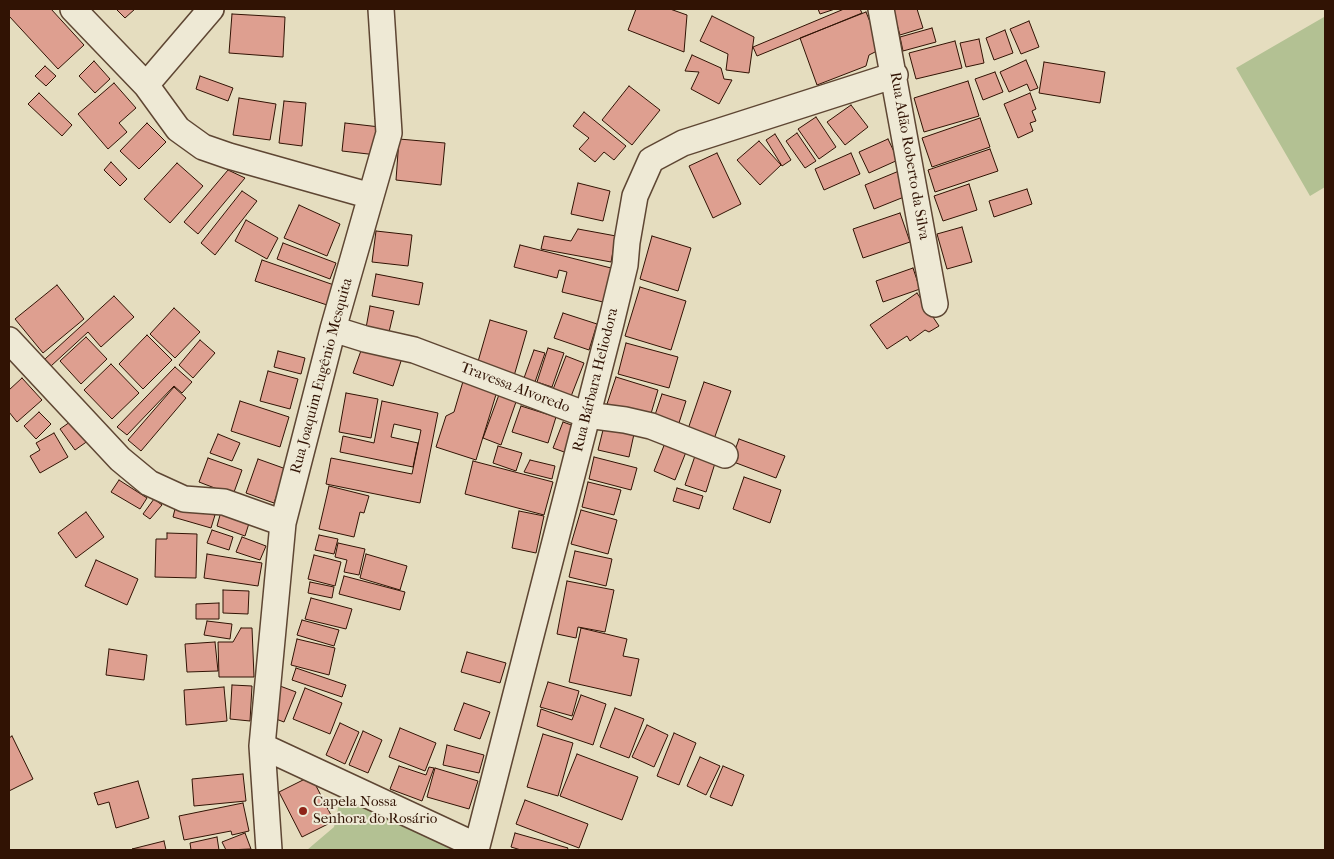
<!DOCTYPE html>
<meta charset="utf-8">
<style>
body{margin:0}
#map{position:relative;width:1334px;height:859px;overflow:hidden;background:#e5ddbf;font-family:"IM FELL French Canon",serif}
canvas{display:block}
.frame{position:absolute;inset:0;border:10px solid #311304;pointer-events:none}
</style>
<div id="map">
<canvas width="1334" height="859"></canvas>
<div class="frame"></div>
</div>
<script>
const c = document.querySelector('canvas').getContext('2d');
c.lineJoin = 'round';
function fillPath(path, color) { c.fillStyle = color; c.fill(path, 'evenodd'); }
const toPath = rows => new Path2D(rows.map(r => 'M' + r).join(''));
function stroke(path, color, width, dash) { c.strokeStyle = color; c.lineWidth = width; c.lineCap = dash ? 'butt' : 'round'; c.setLineDash(dash || []); c.stroke(path); }
function drawText(font, color, halo, rows, align = 'center') {
  c.font = font + ' "IM FELL French Canon",serif'; c.lineWidth = 4; c.setLineDash([]); c.textBaseline = 'middle'; c.strokeStyle = halo; c.fillStyle = color; for (const [text, x, y, turn = 0] of rows) {
    c.save(); c.translate(x, y); c.rotate((+turn || 0) * Math.PI / 180); c.textAlign = isNaN(turn) ? turn : align; if (halo) c.strokeText(text, 0, 0); c.fillText(text, 0, 0); c.restore();
  }
}
const green = toPath([
 [1324,17,1325,20,1325,187,1310,196,1236,68],
 [339,804,358,805,454,844,453,850,307,850,334,827]
]);
const building = toPath([
 [9,9,51,9,84,45,58,69,9,16,9,9],
 [116,9,135,9,125,18,116,9],
 [636,9,670,9,687,15,684,52,628,30,636,9],
 [818,9,835,9,820,14,818,9],
 [844,9,860,9,862,13,757,56,753,47,844,9],
 [892,9,917,9,923,28,900,35,892,9],
 [866,12,881,49,869,55,866,66,817,85,800,38,866,12],
 [232,14,285,17,283,57,229,53,232,14],
 [712,16,754,37,749,73,726,70,728,54,700,41,712,16],
 [1029,21,1039,47,1021,54,1010,29,1029,21],
 [932,28,936,42,903,51,900,37,932,28],
 [1005,30,1013,53,994,60,986,38,1005,30],
 [979,39,984,63,966,67,960,43,979,39],
 [955,41,962,68,916,79,909,53,955,41],
 [692,55,721,68,724,79,732,80,719,104,691,89,699,72,685,71,692,55],
 [1026,60,1038,88,1030,91,1027,84,1009,92,1000,72,1026,60],
 [94,61,110,79,95,93,79,76,94,61],
 [1044,62,1105,72,1100,103,1039,93,1044,62],
 [45,66,56,76,46,86,35,76,45,66],
 [995,72,1003,92,983,100,975,79,995,72],
 [200,76,233,88,228,101,196,89,200,76],
 [968,81,979,116,924,132,914,98,968,81],
 [114,83,136,108,119,123,127,132,108,149,78,114,114,83],
 [629,86,660,110,632,145,602,120,629,86],
 [39,93,72,125,62,136,28,104,39,93],
 [1030,93,1036,109,1032,111,1036,121,1030,123,1033,131,1018,138,1004,104,1030,93],
 [239,98,276,104,270,140,233,135,239,98],
 [284,101,306,103,302,146,279,143,284,101],
 [851,105,868,127,845,145,827,122,851,105],
 [584,112,626,146,614,160,604,152,595,162,579,149,589,138,573,126,584,112],
 [816,117,836,147,819,159,798,129,816,117],
 [980,118,990,147,932,167,922,138,980,118],
 [147,123,166,142,139,169,120,151,147,123],
 [345,123,380,127,377,155,342,151,345,123],
 [797,133,816,161,805,168,786,141,797,133],
 [775,134,791,160,782,166,766,140,775,134],
 [399,139,445,143,441,185,396,180,399,139],
 [888,139,898,160,869,173,859,152,888,139],
 [759,141,781,165,760,185,737,160,759,141],
 [990,149,998,171,935,192,928,170,990,149],
 [717,153,741,204,713,218,689,166,717,153],
 [851,153,860,174,824,190,815,169,851,153],
 [111,162,127,179,120,186,104,170,111,162],
 [177,163,203,186,170,223,144,199,177,163],
 [228,170,245,178,198,234,184,222,228,170],
 [899,171,909,195,874,209,865,185,899,171],
 [578,183,610,191,603,221,571,214,578,183],
 [969,184,977,210,943,221,934,196,969,184],
 [1027,189,1032,204,994,217,989,201,1027,189],
 [242,191,257,201,215,255,201,243,242,191],
 [299,205,340,224,327,256,284,238,299,205],
 [900,213,910,242,863,258,853,229,900,213],
 [246,220,278,238,267,259,235,241,246,220],
 [962,227,972,262,947,269,937,234,962,227],
 [578,229,616,236,611,262,541,249,544,236,571,241,578,229],
 [376,231,412,235,408,266,372,262,376,231],
 [652,236,691,248,678,291,640,279,652,236],
 [283,243,336,263,330,279,277,259,283,243],
 [520,245,615,269,607,303,562,292,567,272,559,270,557,278,514,267,520,245],
 [262,260,334,285,327,305,255,281,262,260],
 [913,268,920,289,883,302,876,281,913,268],
 [376,274,423,283,419,305,372,296,376,274],
 [57,285,84,319,43,353,15,319,57,285],
 [640,287,686,301,671,350,625,336,640,287],
 [917,293,939,326,929,332,925,330,910,341,907,336,887,349,870,325,917,293],
 [114,296,134,317,101,347,88,332,51,366,45,359,114,296],
 [370,306,394,311,389,332,366,328,370,306],
 [174,308,200,332,175,358,150,334,174,308],
 [563,313,597,324,589,350,554,338,563,313],
 [490,320,527,331,514,376,477,365,490,320],
 [147,335,172,360,143,389,119,364,147,335],
 [86,337,107,359,81,384,60,361,86,337],
 [200,340,215,353,193,378,179,365,200,340],
 [626,343,678,357,669,388,618,374,626,343],
 [363,345,402,358,393,386,353,373,363,345],
 [548,348,564,353,552,387,537,382,548,348],
 [534,350,545,353,535,382,524,378,534,350],
 [278,351,305,358,301,374,274,367,278,351],
 [566,356,584,363,570,399,552,392,566,356],
 [111,364,139,393,112,419,84,390,111,364],
 [175,367,192,382,182,393,174,386,127,435,117,427,175,367],
 [268,371,298,379,290,409,260,401,268,371],
 [616,377,658,390,650,417,607,404,616,377],
 [22,378,42,400,17,422,9,412,9,390,22,378],
 [464,378,498,388,476,460,436,447,446,416,454,412,464,378],
 [704,382,731,391,713,442,687,432,704,382],
 [174,387,186,398,141,451,128,440,174,387],
 [500,392,517,399,501,445,483,438,500,392],
 [346,393,378,399,371,438,339,432,346,393],
 [662,394,686,401,678,426,654,418,662,394],
 [240,401,289,417,280,447,231,431,240,401],
 [382,401,438,413,420,503,326,484,331,458,412,474,421,430,394,424,391,437,418,443,413,467,340,452,343,436,374,443,382,401],
 [521,406,556,417,548,443,512,432,521,406],
 [39,412,51,424,36,439,24,426,39,412],
 [77,417,92,438,75,450,60,429,77,417],
 [563,422,577,427,567,453,553,448,563,422],
 [604,426,634,434,629,457,598,450,604,426],
 [54,433,68,457,40,473,30,456,40,450,36,443,54,433],
 [218,434,240,443,232,461,210,453,218,434],
 [739,439,785,456,776,478,731,461,739,439],
 [665,443,686,452,675,480,654,471,665,443],
 [498,446,522,453,516,471,493,463,498,446],
 [696,453,716,460,706,492,685,485,696,453],
 [594,457,637,468,631,490,589,479,594,457],
 [208,458,242,470,233,495,199,482,208,458],
 [258,459,286,469,274,503,246,493,258,459],
 [530,460,555,466,552,479,524,472,530,460],
 [473,461,553,482,544,515,465,494,473,461],
 [744,477,781,490,770,523,733,509,744,477],
 [119,480,147,498,140,509,111,492,119,480],
 [588,482,621,490,614,515,582,507,588,482],
 [329,486,369,496,364,513,360,512,354,537,319,529,329,486],
 [677,488,703,496,699,509,673,501,677,488],
 [154,499,162,505,150,519,143,514,154,499],
 [176,505,215,515,211,528,173,517,176,505],
 [222,508,251,517,245,536,217,526,222,508],
 [581,510,617,520,608,554,571,544,581,510],
 [519,511,544,516,536,553,512,548,519,511],
 [86,512,104,537,76,558,58,533,86,512],
 [212,530,233,537,229,550,207,543,212,530],
 [167,533,197,534,196,578,155,577,156,539,167,539,167,533],
 [319,535,338,539,334,554,315,550,319,535],
 [242,537,266,546,260,560,236,552,242,537],
 [338,543,365,549,359,575,344,572,347,560,335,557,338,543],
 [575,551,612,559,606,586,569,577,575,551],
 [207,554,262,563,258,586,204,578,207,554],
 [366,554,407,566,400,590,360,578,366,554],
 [314,555,341,562,335,586,308,579,314,555],
 [96,560,138,579,127,605,85,586,96,560],
 [344,576,405,592,400,610,339,594,344,576],
 [567,581,614,590,605,632,578,627,576,638,557,634,567,581],
 [310,582,334,587,332,598,308,593,310,582],
 [223,590,249,591,248,614,223,613,223,590],
 [311,598,352,609,346,629,305,619,311,598],
 [219,603,219,619,196,619,196,604,219,603],
 [302,620,339,630,334,646,297,635,302,620],
 [207,621,232,624,230,639,204,635,207,621],
 [241,628,252,628,254,677,219,677,218,642,233,642,241,628],
 [581,628,627,639,623,656,639,659,631,696,569,682,581,628],
 [297,639,335,648,329,675,291,665,297,639],
 [215,642,218,671,187,672,185,644,215,642],
 [109,649,147,655,144,680,106,675,109,649],
 [467,652,506,663,500,683,461,672,467,652],
 [296,668,346,685,342,697,292,680,296,668],
 [548,682,579,691,572,716,540,707,548,682],
 [232,685,252,686,250,721,230,719,232,685],
 [280,686,296,692,284,722,268,716,280,686],
 [224,687,227,721,186,725,184,690,224,687],
 [305,688,342,703,330,734,293,719,305,688],
 [581,695,606,704,593,745,537,726,541,709,572,720,581,695],
 [464,703,490,712,480,739,454,730,464,703],
 [615,708,644,719,629,758,600,747,615,708],
 [340,723,359,732,345,764,326,755,340,723],
 [647,725,668,735,654,767,632,757,647,725],
 [400,728,436,743,425,771,389,757,400,728],
 [363,731,382,740,368,773,349,765,363,731],
 [674,733,696,743,679,785,657,776,674,733],
 [543,734,573,743,558,796,527,787,543,734],
 [12,736,33,779,9,791,9,738,12,736],
 [447,745,484,755,479,773,443,765,447,745],
 [577,754,638,777,622,820,560,796,577,754],
 [700,757,720,766,706,795,687,786,700,757],
 [399,766,426,775,429,767,434,768,422,801,390,789,399,766],
 [723,766,744,775,732,806,710,797,723,766],
 [435,768,478,781,469,809,427,797,435,768],
 [243,774,246,801,194,806,192,779,243,774],
 [311,776,334,821,302,837,279,792,311,776],
 [138,781,149,818,116,828,109,802,98,805,94,793,138,781],
 [525,800,588,824,579,848,516,824,525,800],
 [243,803,249,831,232,835,231,831,184,840,179,816,243,803],
 [245,833,251,849,226,850,222,842,245,833],
 [515,833,568,848,567,850,521,850,511,847,515,833],
 [217,837,219,850,191,850,190,843,217,837],
 [164,841,166,850,132,849,164,841]
]);
const street = toPath([
 [73,9,146,85,178,129,203,147,229,156,371,196],
 [881,9,935,304],
 [146,85,211,9],
 [333,329,365,339,414,350,587,415,625,420,651,426,725,455],
 [9,340,120,459,149,483,184,499,224,502,283,523],
 [262,746,477,846],
 [269,850,262,746,283,523,333,329,389,133,381,9],
 [476,850,611,323,625,265,627,242,635,196,651,160,683,143,895,75]
]);
const markers = [
 [303,811,5,"#8f2418"]
];
const streetNames = [
 ["Rua Adão Roberto da Silva",909,156,80],
 ["Rua Joaquim Eugênio Mesquita",322,376,-75],
 ["Rua Bárbara Heliodora",596,380,-76],
 ["Travessa Alvoredo",515,388,21]
];
const poiNames = [
 ["Capela Nossa",313,802],
 ["Senhora do Rosário",313,819]
];
fillPath(green, '#b3c193');
fillPath(building, '#de9f90');
stroke(building, '#311304', 1);
stroke(street, '#5e4633', 28);
stroke(street, '#eee9d5', 25);
for (const [x, y, r, color] of markers) { const dot = new Path2D(); dot.arc(x, y, r, 0, 2 * Math.PI); c.fillStyle = color; c.fill(dot); stroke(dot, '#eee9d5', 2); }
drawText('15px', '#311304', '#eee9d5', streetNames);
drawText('15px', '#311304', '#eee9d5', poiNames, 'left');
</script>
